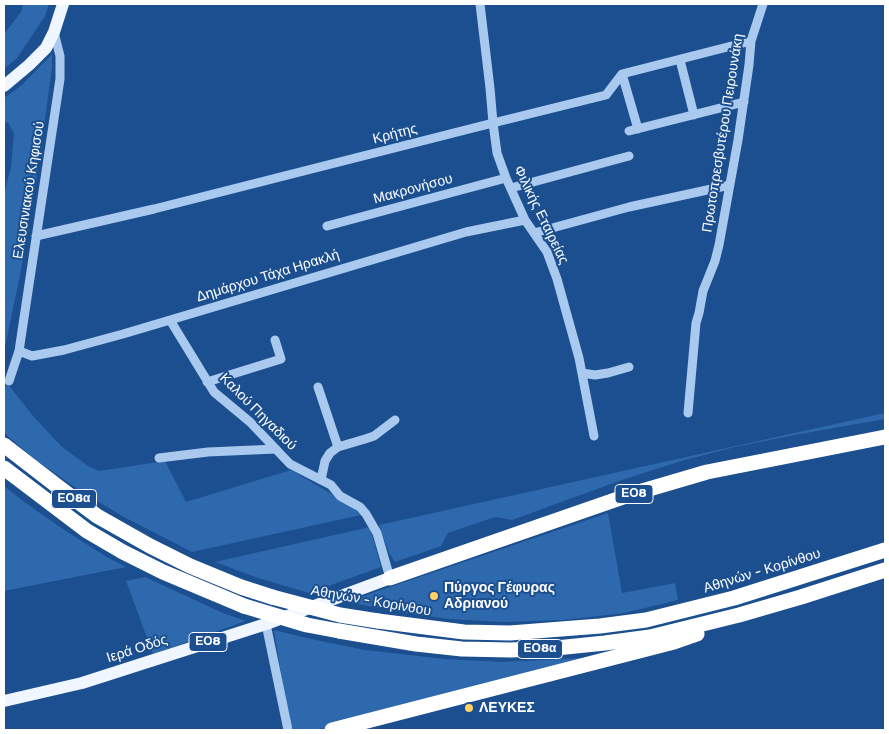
<!DOCTYPE html>
<meta charset="utf-8">
<style>
body{margin:0}
#map{position:relative;width:889px;height:734px;overflow:hidden;background:#1b4f8f;font-family:Rubik,sans-serif}
canvas{display:block}
.frame{position:absolute;inset:0;border:5px solid #fff;pointer-events:none}
</style>
<div id="map">
<canvas width="889" height="734"></canvas>
<div class="frame"></div>
</div>
<script>
const c = document.querySelector('canvas').getContext('2d');
c.lineJoin = 'round';
function fillPath(path, color) { c.fillStyle = color; c.fill(path, 'evenodd'); }
const toPath = rows => new Path2D(rows.map(r => 'M' + r).join(''));
function stroke(path, color, width, dash) { c.strokeStyle = color; c.lineWidth = width; c.lineCap = dash ? 'butt' : 'round'; c.setLineDash(dash || []); c.stroke(path); }
function drawText(font, color, halo, rows, align = 'center') {
  c.font = font + ' Rubik,sans-serif'; c.lineWidth = 4; c.setLineDash([]); c.textBaseline = 'middle'; c.strokeStyle = halo; c.fillStyle = color; for (const [text, x, y, turn = 0] of rows) {
    c.save(); c.translate(x, y); c.rotate((+turn || 0) * Math.PI / 180); c.textAlign = isNaN(turn) ? turn : align; if (halo) c.strokeText(text, 0, 0); c.fillText(text, 0, 0); c.restore();
  }
}
const green = toPath([
 [23,4,49,4,45,16,17,58,4,69,4,34,21,12],
 [52,54,52,68,38,169,21,270,4,352,4,194,11,167,14,134,8,122,4,123,4,98,22,85],
 [4,384,10,387,34,417,61,446,88,466,99,471,165,461,186,502,291,470,350,505,361,515,192,552,122,516,79,490,36,460,4,433],
 [885,413,885,419,795,435,735,447,681,461,619,481,512,520,495,517,448,533,441,546,395,562,389,553,379,525],
 [4,486,27,504,63,529,105,556,126,567,4,591],
 [608,513,622,593,675,583,678,600,624,613,563,620,504,622,449,619,412,614,346,602],
 [370,527,381,567,309,593,258,578,215,562],
 [145,577,223,613,246,621,153,654,126,581],
 [274,630,311,639,365,650,445,659,502,662,581,658,622,654,623,655,316,730,294,730,289,723]
]);
const minor = toPath([
 [480,4,490,88,493,123,497,153,506,178,525,220,547,252,557,279,579,358,594,436],
 [680,60,694,115],
 [622,74,638,129],
 [629,131,744,102],
 [511,188,629,156],
 [327,226,506,178],
 [534,233,629,207,730,185],
 [36,236,154,209,493,123,606,95,622,74,751,41],
 [170,320,214,392,250,422,290,464,331,485,340,496,360,507,366,514,377,533,390,578],
 [19,351,32,356,64,350,123,334,466,232,525,220],
 [582,373,595,375,608,373,629,367],
 [9,381,19,351,60,79,60,56,54,32],
 [207,382,281,359,275,340],
 [318,387,338,447],
 [688,413,696,323,699,313,703,291,715,261,719,245,738,140,749,65,751,41,763,4],
 [159,458,208,452,276,449],
 [321,480,325,461,330,453,338,447,365,439,374,436,395,420],
 [266,624,288,730]
]);
const major = toPath([
 [4,86,29,65,46,48,54,32,63,4],
 [4,701,82,683,266,624,390,578]
]);
const highway = toPath([
 [4,445,57,486,97,516,150,546,190,566,241,587,272,597],
 [4,468,87,531,123,552,163,572,244,606],
 [390,578,632,494,707,472,885,437],
 [378,621,464,632,510,633,600,626,646,620,734,598,885,550],
 [339,631,416,644,462,649,511,650,556,648,605,643,650,637,739,615,801,597,885,570],
 [332,730,674,642,697,634]
]);
const highwayBridge = toPath([
 [272,597,340,615,378,621],
 [244,606,307,625,339,631]
]);
const markers = [
 [434,596,5,"#ffd166"],
 [469,708,5,"#ffd166"]
];
const shields = [
 [634,494,38],
 [74,499,45],
 [208,642,38],
 [540,649,45]
];
const shieldNames = [
 ["ΕΟ8",634,494],
 ["ΕΟ8α",74,499],
 ["ΕΟ8",208,642],
 ["ΕΟ8α",540,649]
];
const streetNames = [
 ["Πρωτοπρεσβυτέρου Πειρουνάκη",723,133,-81],
 ["Κρήτης",395,134,-14],
 ["Μακρονήσου",413,189,-15],
 ["Ελευσινιακού Κηφισού",29,190,-81],
 ["Φιλικής Εταιρείας",541,215,64],
 ["Δημάρχου Τάχα Ηρακλή",268,276,-17],
 ["Καλού Πηγαδιού",258,412,45],
 ["Αθηνών - Κορίνθου",762,571,-17],
 ["Αθηνών - Κορίνθου",371,601,10],
 ["Ιερά Οδός",137,649,-18]
];
const poiNames = [
 ["Πύργος Γέφυρας",444,588],
 ["Αδριανού",444,604],
 ["ΛΕΥΚΕΣ",479,708]
];
fillPath(green, '#2e69ad');
stroke(minor, '#a9c9ee', 9);
stroke(major, '#f0f6ff', 12);
stroke(highway, '#fff', 15);
stroke(highwayBridge, '#fff', 15);
for (const [x, y, r, color] of markers) { const dot = new Path2D(); dot.arc(x, y, r, 0, 2 * Math.PI); c.fillStyle = color; c.fill(dot); stroke(dot, '#1b4f8f', 2); }
for (const [x, y, w] of shields) { const box = new Path2D(); box.roundRect(x - w / 2, y - 9.5, w, 19, 4); c.fillStyle = '#1b4f8f'; c.fill(box); stroke(box, '#fff', 1); }
drawText('bold 12px', '#fff', null, shieldNames);
drawText('14px', '#fff', '#1b4f8f', streetNames);
drawText('bold 14px', '#fff', '#1b4f8f', poiNames, 'left');
</script>
